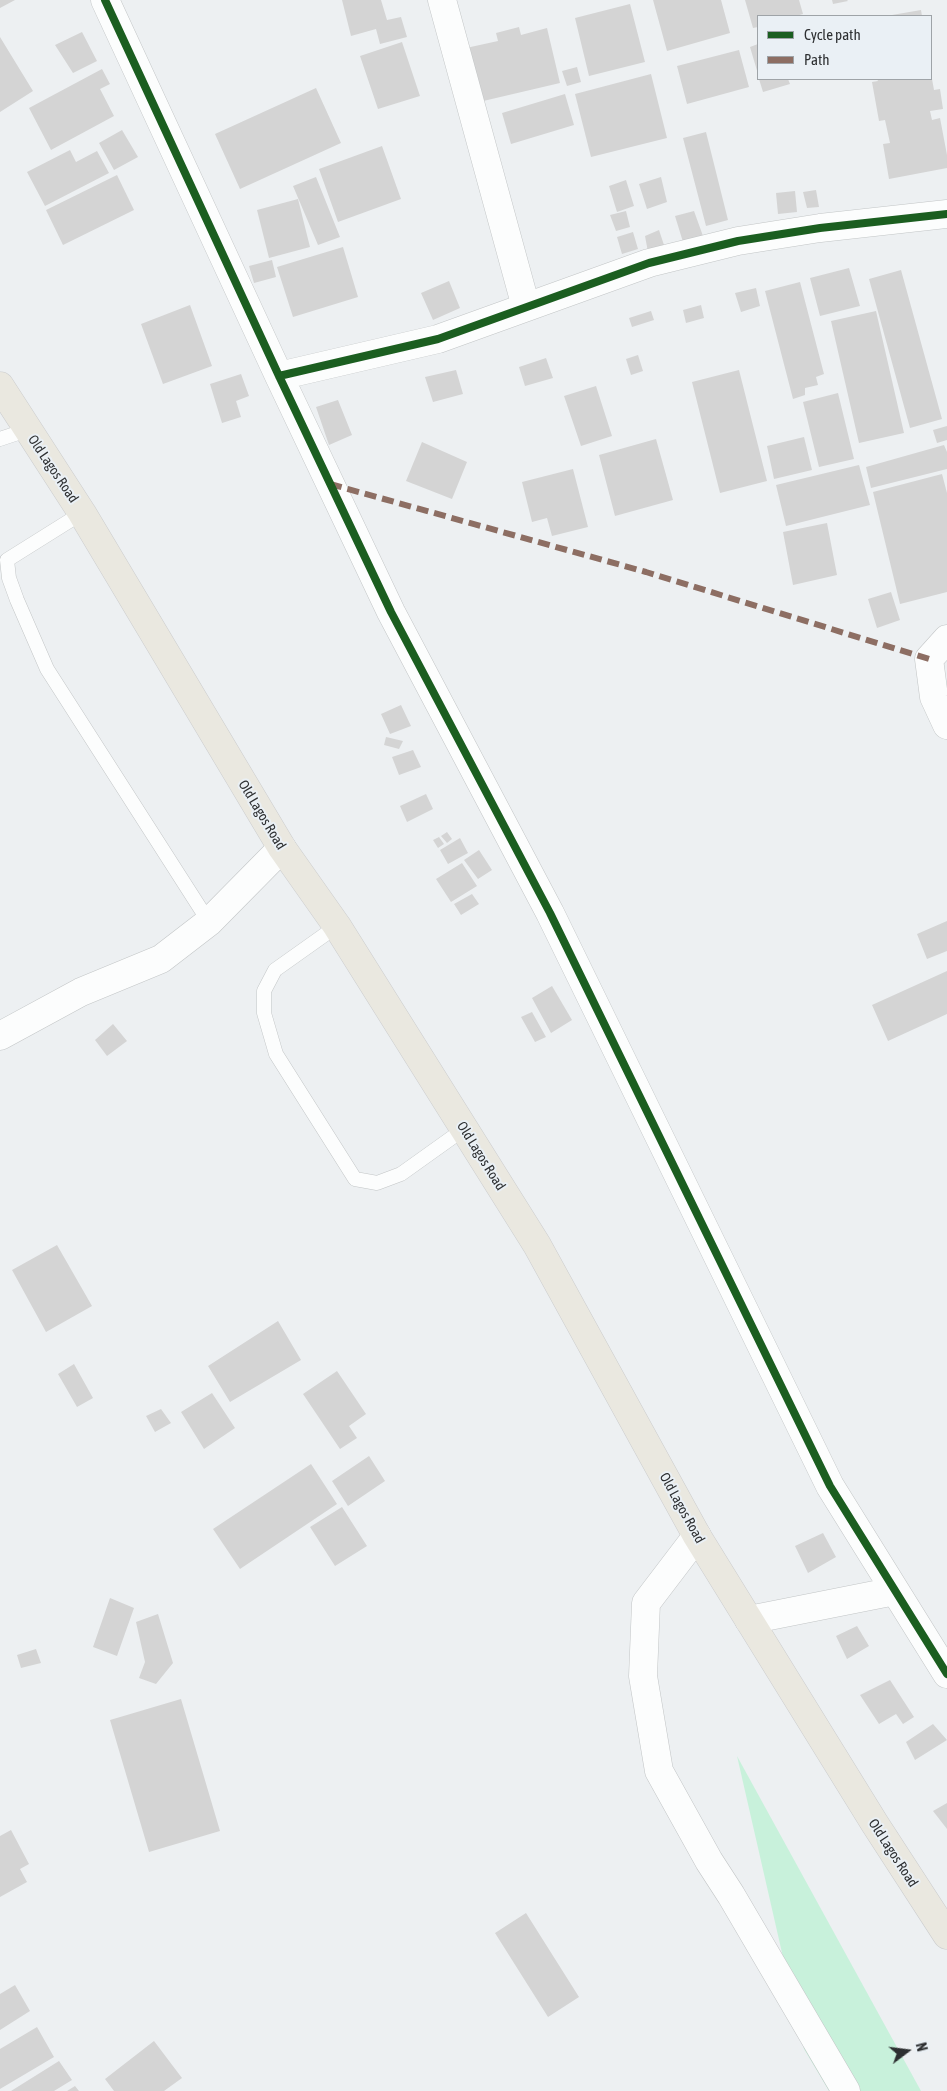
<!DOCTYPE html>
<style>
body{margin:0}
#map{position:relative;width:947px;height:2091px;overflow:hidden;background:#edf0f2;font-family:"Asap Condensed",sans-serif}
canvas{display:block}
.legend{position:absolute;left:757px;top:15px;width:175px;height:65px;box-sizing:border-box;background:#eaf0f5;border:1px solid #9ea3a7;margin:0;padding:6px 9px;list-style:none;font-size:15px;color:#2d2f31}
.legend li{display:flex;align-items:center;gap:10px;height:25px}
.legend b{width:25px;border:1px solid #9ea3a7}
.north{position:absolute;left:882px;top:2026px;width:50px;height:50px;-webkit-text-stroke:4px #eaf0f5;paint-order:stroke;rotate:75deg;font-size:14px;font-weight:700;line-height:20px;text-align:center;color:#2d2f31}
.north::after{content:'';display:block;margin:auto;width:18px;height:22px;background:#2d2f31;clip-path:polygon(50% 0,100% 100%,50% 72%,0 100%)}
</style>
<div id="map">
<canvas width="947" height="2091"></canvas>
<ul class="legend">
<li><b style="height:6px;background:#1b5e20"></b>Cycle path</li>
<li><b style="height:6px;background:#8d6e63"></b>Path</li>
</ul>
<div class="north">N</div>
</div>
<script>
const c = document.querySelector('canvas').getContext('2d');
c.lineJoin = 'round';
function fillPath(path, color) { c.fillStyle = color; c.fill(path, 'evenodd'); }
const toPath = rows => new Path2D(rows.map(r => 'M' + r).join(''));
function stroke(path, color, width, dash) { c.strokeStyle = color; c.lineWidth = width; c.lineCap = dash ? 'butt' : 'round'; c.setLineDash(dash || []); c.stroke(path); }
function drawText(font, color, halo, rows, align = 'center') {
  c.font = font + ' "Asap Condensed",sans-serif'; c.lineWidth = 4; c.setLineDash([]); c.textBaseline = 'middle'; c.strokeStyle = halo; c.fillStyle = color; for (const [text, x, y, turn = 0] of rows) {
    c.save(); c.translate(x, y); c.rotate((+turn || 0) * Math.PI / 180); c.textAlign = isNaN(turn) ? turn : align; if (halo) c.strokeText(text, 0, 0); c.fillText(text, 0, 0); c.restore();
  }
}
const green = toPath([
 [737,1756,921,2091,829,2091,804,2049]
]);
const building = toPath([
 [0,0,15,0,0,8],
 [342,0,381,0,387,20,401,17,407,37,380,44,376,29,351,36],
 [653,0,721,0,730,33,667,51],
 [745,0,799,0,803,14,796,16,758,16,758,27,753,28],
 [832,0,847,0,848,1,833,4],
 [630,4,645,62,589,76,575,18],
 [921,10,922,16,892,16,892,15],
 [519,27,521,35,547,28,560,83,479,102,466,48,498,41,496,33],
 [82,32,97,61,73,73,55,45],
 [0,37,33,91,0,112],
 [402,42,420,96,378,109,360,56],
 [758,44,758,74,750,47],
 [739,50,749,87,687,104,677,66],
 [577,67,581,82,567,86,562,71],
 [102,69,110,84,100,89,114,116,51,150,29,108],
 [651,74,667,138,591,157,575,94],
 [759,79,788,79,790,84,763,92],
 [877,79,932,79,934,90,940,89,943,109,930,111,932,120,940,118,947,155,947,168,889,179,883,144,890,143,885,120,879,121,872,82,878,81],
 [316,88,341,143,240,189,215,134],
 [565,94,574,125,511,144,502,113],
 [122,130,138,157,114,170,99,143],
 [706,132,728,220,706,226,683,138],
 [382,146,401,199,338,222,319,169],
 [70,150,76,162,97,151,109,173,45,206,27,172],
 [117,175,134,210,63,245,46,210],
 [316,177,340,237,318,245,293,186],
 [661,177,667,202,647,209,639,184],
 [626,180,634,206,617,212,609,186],
 [816,190,819,207,807,208,803,192],
 [795,191,797,212,778,214,776,193],
 [298,199,310,247,269,258,257,210],
 [626,211,630,227,616,231,610,215],
 [694,211,703,236,683,242,675,216],
 [659,230,665,248,648,252,645,236],
 [633,232,638,249,622,254,617,237],
 [343,247,358,297,293,317,277,267],
 [272,260,276,277,254,283,249,266],
 [849,268,860,306,820,316,810,278],
 [901,270,942,419,910,428,869,279],
 [449,281,460,308,433,320,421,293],
 [800,282,824,374,816,377,818,385,805,388,805,395,793,399,765,291],
 [756,288,760,306,741,312,735,293],
 [190,305,212,366,163,384,141,324],
 [701,305,704,318,686,323,683,310],
 [651,311,654,320,632,327,629,318],
 [876,311,904,433,859,443,831,321],
 [638,355,643,371,631,375,626,359],
 [546,358,553,378,525,386,519,367],
 [456,370,463,394,433,402,425,377],
 [739,370,767,481,720,493,692,382],
 [241,374,249,396,236,401,241,417,222,423,210,384],
 [596,386,612,436,581,446,564,396],
 [838,393,854,459,819,467,803,402],
 [338,400,352,435,329,445,316,407],
 [947,426,947,440,937,443,933,430],
 [804,437,812,470,774,479,767,446],
 [656,439,673,500,615,516,599,455],
 [422,442,467,462,452,499,406,481],
 [944,445,947,452,947,469,871,488,866,467],
 [859,465,870,505,786,526,776,485],
 [573,469,588,527,552,536,547,518,532,522,522,482],
 [942,474,947,493,947,592,900,604,873,492],
 [827,523,837,575,793,585,783,532],
 [891,592,900,620,877,628,868,599],
 [401,705,411,726,390,734,381,714],
 [386,737,403,741,399,749,384,745],
 [413,750,421,767,399,775,392,757],
 [426,794,433,809,407,822,400,806],
 [447,832,452,839,447,843,441,836],
 [439,837,444,844,438,848,433,840],
 [460,838,468,853,448,864,440,850],
 [479,850,492,870,478,879,464,860],
 [462,863,477,886,451,902,436,879],
 [472,894,479,904,461,915,454,904],
 [947,921,947,951,927,959,917,934],
 [947,971,947,1014,888,1041,872,1005],
 [552,986,572,1020,551,1033,532,998],
 [532,1012,546,1037,535,1042,521,1017],
 [113,1024,127,1041,107,1056,95,1040],
 [57,1245,92,1306,46,1332,12,1270],
 [278,1321,301,1360,230,1402,208,1366],
 [74,1364,93,1398,77,1407,58,1374],
 [337,1371,366,1414,349,1426,357,1438,340,1449,303,1394],
 [212,1393,235,1428,204,1449,181,1412],
 [161,1409,171,1423,155,1432,146,1416],
 [369,1456,385,1481,348,1506,332,1481],
 [311,1464,337,1504,240,1569,213,1529],
 [342,1507,367,1546,335,1566,310,1527],
 [823,1533,836,1557,808,1573,795,1546],
 [110,1598,134,1608,117,1656,93,1647],
 [158,1614,173,1663,156,1684,139,1678,145,1662,136,1622],
 [857,1626,869,1646,847,1659,836,1636],
 [36,1649,41,1663,21,1668,17,1655],
 [890,1680,914,1717,903,1724,896,1714,879,1724,860,1695],
 [181,1699,220,1831,149,1852,110,1720],
 [933,1724,947,1740,915,1760,906,1742],
 [947,1803,947,1829,933,1811],
 [11,1830,29,1864,20,1869,27,1882,0,1897,0,1836],
 [526,1913,579,1997,548,2017,495,1933],
 [15,1985,30,2011,0,2030,0,1994],
 [37,2027,54,2057,0,2089,0,2049],
 [154,2041,182,2078,164,2091,114,2091,105,2079],
 [59,2061,72,2080,54,2091,11,2091],
 [75,2086,79,2091,67,2091]
]);
const service = toPath([
 [0,439,27,430],
 [82,513,7,560,9,578,17,600,47,669,209,922],
 [337,926,275,970,264,991,264,1013,276,1054,355,1179,377,1183,401,1174,464,1129]
]);
const minor = toPath([
 [105,0,279,376,391,612,550,913,830,1486,947,1674],
 [442,0,526,307],
 [279,376,438,339,649,263,738,241,820,228,947,214],
 [947,639,929,659,934,697,947,725],
 [0,1036,81,992,161,959,209,922,282,848],
 [697,1536,646,1603,643,1676,659,1771,709,1861,731,1895,846,2091],
 [749,1620,895,1591]
]);
const primary = toPath([
 [0,386,82,513,282,848,337,926,537,1245,697,1536,875,1824,947,1935]
]);
const quiet = toPath([
 [330,484,646,572,929,659]
]);
const cycleway = toPath([
 [105,0,279,376,391,612,550,913,830,1486,947,1674],
 [279,376,438,339,649,263,738,241,820,228,947,214]
]);
const streetNames = [
 ["Old Lagos Road",53,469,56],
 ["Old Lagos Road",262,815,59],
 ["Old Lagos Road",481,1156,58],
 ["Old Lagos Road",682,1508,61],
 ["Old Lagos Road",893,1853,57]
];
fillPath(green, '#c8f1db');
fillPath(building, '#d4d4d4');
stroke(service, '#c2c5c6', 15);
stroke(minor, '#c2c5c6', 29);
stroke(primary, '#cbcccd', 29);
stroke(service, '#fcfdfd', 14);
stroke(minor, '#fcfdfd', 28);
stroke(primary, '#eae8e0', 28);
stroke(quiet, '#8d6e63', 6, [12, 6]);
stroke(cycleway, '#1b5e20', 8);
drawText('14px', '#2d2f31', '#eaf0f5', streetNames);
</script>
